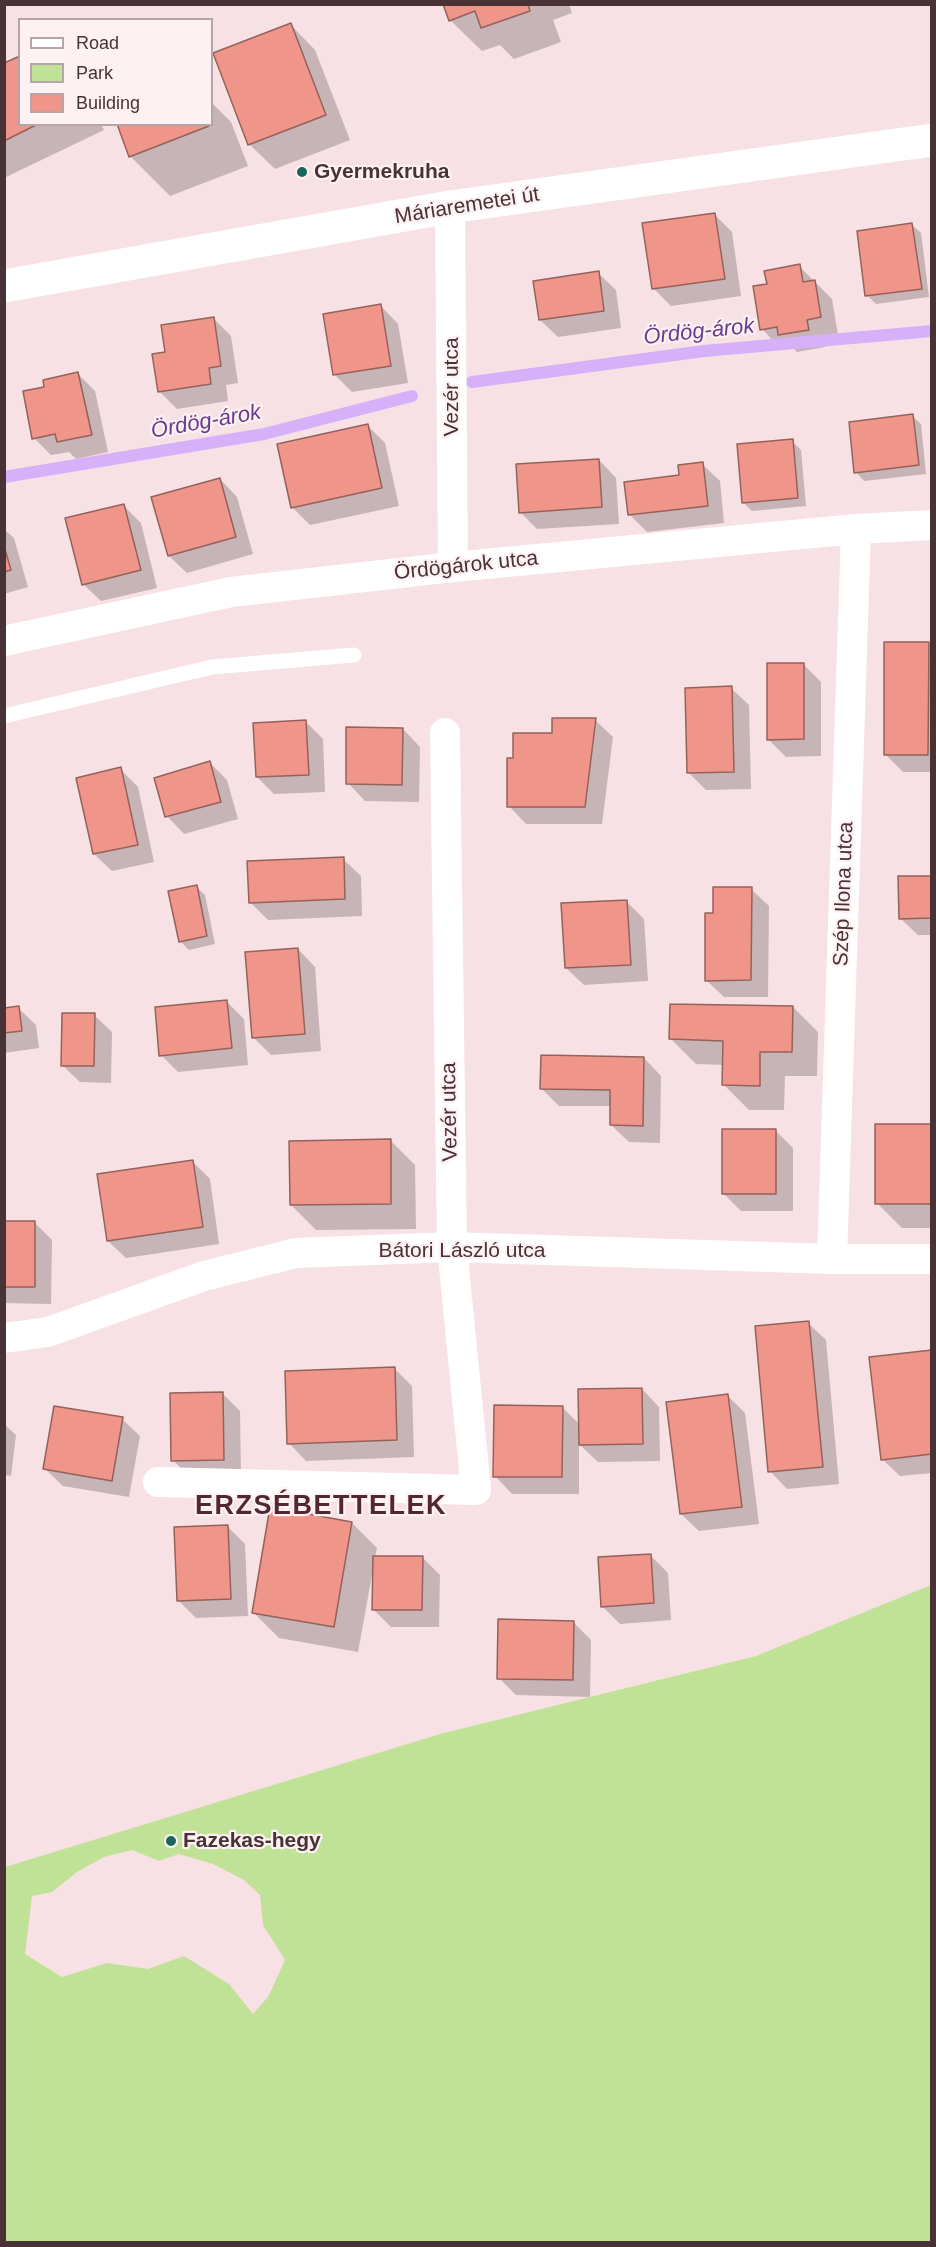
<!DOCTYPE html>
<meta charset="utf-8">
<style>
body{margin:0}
#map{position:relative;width:936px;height:2247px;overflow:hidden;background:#f8e1e4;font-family:Arial,sans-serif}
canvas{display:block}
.frame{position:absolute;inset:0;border:6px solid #493236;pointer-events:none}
.legend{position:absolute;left:18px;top:18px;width:195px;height:108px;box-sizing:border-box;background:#fdf1f3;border:2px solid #b5a5a7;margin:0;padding:8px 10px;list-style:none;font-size:18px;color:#493236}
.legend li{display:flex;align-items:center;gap:12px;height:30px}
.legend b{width:30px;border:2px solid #b5a5a7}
</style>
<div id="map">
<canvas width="936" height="2247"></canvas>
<div class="frame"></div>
<ul class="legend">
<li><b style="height:8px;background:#fff"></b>Road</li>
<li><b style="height:16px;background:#c0e297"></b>Park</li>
<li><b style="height:16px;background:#ef958a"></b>Building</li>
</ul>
</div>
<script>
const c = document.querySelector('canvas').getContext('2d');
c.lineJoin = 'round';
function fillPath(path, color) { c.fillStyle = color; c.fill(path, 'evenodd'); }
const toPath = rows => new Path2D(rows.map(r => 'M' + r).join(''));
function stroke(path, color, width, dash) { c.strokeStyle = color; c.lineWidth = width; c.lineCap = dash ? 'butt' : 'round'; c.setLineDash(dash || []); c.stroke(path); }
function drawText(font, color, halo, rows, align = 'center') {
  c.font = font + ' Arial,sans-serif'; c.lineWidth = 4.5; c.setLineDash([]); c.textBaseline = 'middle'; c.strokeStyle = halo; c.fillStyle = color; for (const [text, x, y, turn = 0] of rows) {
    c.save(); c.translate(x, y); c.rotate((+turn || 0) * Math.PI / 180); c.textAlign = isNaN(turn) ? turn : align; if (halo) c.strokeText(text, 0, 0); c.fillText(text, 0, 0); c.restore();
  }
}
const green = toPath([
 [931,1585,931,2242,5,2242,5,1867,440,1734,756,1656],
 [132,1850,159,1861,179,1854,213,1864,244,1880,260,1895,263,1925,285,1960,268,1997,253,2014,229,1984,184,1956,148,1969,107,1963,62,1977,25,1954,32,1896,52,1892,77,1872,104,1857]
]);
const shadow = toPath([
 [445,4,569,4,572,13,553,20,561,42,514,59,500,45,482,51,450,20],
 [290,24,315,50,350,140,275,169,249,144],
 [4,65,20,124,101,124,104,130,4,178],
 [212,103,231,122,248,166,170,196,130,156,118,124,212,124],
 [714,214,732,232,741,296,671,306,653,288],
 [912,225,921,233,929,297,876,304,867,295],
 [799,266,832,299,838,335,824,337,825,347,797,352,790,345,779,347,762,329,769,285],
 [598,273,616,290,621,328,558,337,540,320],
 [381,306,398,324,408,383,352,392,335,375],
 [214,319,231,336,238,383,226,385,228,401,177,409,159,391,167,353],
 [78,374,95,391,108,452,76,459,69,452,51,455,34,438,46,388],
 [912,416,921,424,926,474,864,481,856,472],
 [368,426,385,443,399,506,310,525,292,507],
 [792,441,801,450,806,506,752,511,743,502],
 [599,460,616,478,619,524,537,529,520,512],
 [702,464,720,481,724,523,647,532,629,514],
 [220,479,237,497,253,554,187,573,169,556],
 [123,505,141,523,157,588,101,601,83,584],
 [4,529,14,538,28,587,4,594],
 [928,644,932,647,932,772,903,772,885,754],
 [804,665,821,682,821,756,786,757,768,739],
 [731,688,749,705,751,789,706,790,689,773],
 [595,720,613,737,602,824,526,824,509,806,515,759,554,735],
 [305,721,323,739,325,792,274,794,257,777],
 [403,729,420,747,419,802,365,801,348,783],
 [210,763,227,780,238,819,184,834,167,816],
 [120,769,138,787,154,862,112,871,94,854],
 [343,859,361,876,362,916,268,920,250,902],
 [932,877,932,935,918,935,900,918],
 [196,887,205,895,215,944,189,950,180,941],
 [751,889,769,906,768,997,724,997,706,980],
 [626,901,644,919,648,981,584,985,566,968],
 [298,949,315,967,321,1051,271,1055,253,1037],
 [226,1001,244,1019,248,1065,178,1072,161,1055],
 [793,1007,818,1032,817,1076,785,1076,784,1110,749,1110,724,1085,724,1065,696,1064,671,1039],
 [18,1008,36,1025,39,1048,4,1053,4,1010],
 [94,1015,112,1032,111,1083,80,1082,62,1065],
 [644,1058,661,1076,660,1143,629,1142,611,1125,612,1106,559,1106,542,1089],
 [932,1126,932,1228,902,1228,877,1203],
 [776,1131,793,1148,793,1211,741,1211,723,1193],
 [390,1140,415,1165,416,1229,316,1230,291,1205],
 [192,1161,210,1179,219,1244,126,1258,108,1241],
 [4,1222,34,1222,52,1240,51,1304,4,1303],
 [808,1323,826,1340,839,1484,787,1489,770,1471],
 [932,1351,932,1473,900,1476,882,1459],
 [395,1369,412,1386,414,1457,306,1461,289,1443],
 [642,1389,659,1407,660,1461,598,1462,579,1444,579,1494,512,1494,495,1476,562,1407,580,1425],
 [222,1393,240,1411,241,1477,190,1478,173,1460],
 [728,1396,745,1413,759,1524,699,1531,681,1514],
 [122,1419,140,1436,129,1497,63,1486,45,1469],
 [4,1424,16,1435,11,1476,4,1475],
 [352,1523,377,1548,375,1557,423,1558,440,1575,439,1627,391,1627,373,1609,374,1575,372,1575,358,1652,279,1638,253,1612],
 [227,1526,245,1544,248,1616,196,1618,178,1600],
 [650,1555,668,1573,671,1620,620,1624,602,1606],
 [573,1622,591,1640,590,1697,516,1695,499,1678]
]);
const stream = toPath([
 [472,382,704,351,932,331],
 [4,477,264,434,412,396]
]);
const building = toPath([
 [443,4,528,4,530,11,481,28,475,11,449,21,443,4],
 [291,23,326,115,248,145,213,53,291,23],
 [20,56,20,124,38,124,4,141,4,63,20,56],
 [117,124,208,124,209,126,129,157,117,124],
 [715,213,725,279,652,289,642,223,715,213],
 [912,223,922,289,865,296,857,231,912,223],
 [800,264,803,282,815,280,821,317,807,320,809,330,778,335,777,327,760,330,753,286,767,284,764,271,800,264],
 [599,271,604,311,539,320,533,281,599,271],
 [381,304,391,366,333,375,323,314,381,304],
 [214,317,221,366,209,368,211,384,158,392,152,354,165,352,161,325,214,317],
 [78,372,92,435,57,442,55,434,32,439,23,391,44,387,43,380,78,372],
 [913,414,919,465,854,473,849,422,913,414],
 [368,424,382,488,291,508,277,444,368,424],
 [793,439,798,498,742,503,737,444,793,439],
 [599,459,602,507,519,513,516,464,599,459],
 [703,462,708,506,628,515,624,482,679,475,678,465,703,462],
 [220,478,236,537,168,556,151,497,220,478],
 [124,504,141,570,82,585,65,518,124,504],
 [4,546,11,570,4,572,4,546],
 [884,642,929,642,928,755,884,755,884,642],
 [767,663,804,663,804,739,767,740,767,663],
 [732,686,734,772,687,773,685,688,732,686],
 [552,718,596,718,585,807,507,807,507,758,513,758,513,733,552,733,552,718],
 [306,720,309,775,256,777,253,723,306,720],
 [346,727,403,728,402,785,346,784,346,727],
 [210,761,221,802,165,817,154,778,210,761],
 [121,767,138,845,93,854,76,778,121,767],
 [344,857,345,899,249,903,247,861,344,857],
 [898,876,932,876,932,918,899,919,898,876],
 [197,885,207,936,179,942,168,891,197,885],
 [713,887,752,887,751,980,705,981,705,913,713,913,713,887],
 [627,900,631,965,565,968,561,903,627,900],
 [298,948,305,1034,252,1038,245,952,298,948],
 [227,1000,232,1048,159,1056,155,1007,227,1000],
 [670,1004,793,1006,792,1052,760,1052,760,1086,722,1085,723,1041,669,1039,670,1004],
 [19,1006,22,1031,4,1033,4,1008,19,1006],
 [62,1013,95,1013,94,1066,61,1066,62,1013],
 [541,1055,644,1057,643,1126,610,1125,610,1090,540,1089,541,1055],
 [875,1124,932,1124,932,1204,875,1204,875,1124],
 [722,1129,776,1129,776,1194,722,1194,722,1129],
 [391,1139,391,1204,290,1205,289,1141,391,1139],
 [193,1160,203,1227,107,1241,97,1174,193,1160],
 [4,1221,35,1221,35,1287,4,1287,4,1221],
 [809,1321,823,1467,768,1472,755,1326,809,1321],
 [932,1350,932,1454,881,1460,869,1357,932,1350],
 [395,1367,397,1440,287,1444,285,1371,395,1367],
 [642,1388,643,1444,579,1445,578,1389,642,1388],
 [223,1392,224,1460,171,1461,170,1393,223,1392],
 [728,1394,742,1507,680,1514,666,1402,728,1394],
 [494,1405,563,1406,562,1477,493,1477,494,1405],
 [54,1406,123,1417,112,1481,43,1469,54,1406],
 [270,1507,352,1522,334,1627,252,1613,270,1507],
 [228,1525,231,1599,177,1601,174,1527,228,1525],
 [651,1554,654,1603,601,1607,598,1557,651,1554],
 [373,1556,423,1556,422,1610,372,1610,373,1556],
 [498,1619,574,1621,573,1680,497,1679,498,1619]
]);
const service = toPath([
 [4,716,212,667,354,655]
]);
const minor = toPath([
 [450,207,453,567],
 [4,641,231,592,453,567,856,529,932,525],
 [832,1259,856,529],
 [4,1338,48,1332,204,1276,296,1253,452,1247,832,1259,932,1259],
 [158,1482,476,1490,452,1247,445,733]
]);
const tertiary = toPath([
 [4,286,450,207,932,140]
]);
const markers = [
 [302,172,6,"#196660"],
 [171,1841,6,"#196660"]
];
const poiNames = [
 ["Gyermekruha",314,172],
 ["Fazekas-hegy",183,1841]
];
const streetNames = [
 ["Máriaremetei út",467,206,-9],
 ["Vezér utca",452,387,-90],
 ["Ördögárok utca",466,566,-6],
 ["Szép Ilona utca",844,894,-88],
 ["Vezér utca",450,1112,-91],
 ["Bátori László utca",462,1251]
];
const waterNames = [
 ["Ördög-árok",699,332,-6],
 ["Ördög-árok",206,422,-10]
];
const districtNames = [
 ["ERZSÉBETTELEK",321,1507]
];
fillPath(green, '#c0e297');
fillPath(shadow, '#0003');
stroke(stream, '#d7b0fa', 12);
fillPath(building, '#ef958a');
stroke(building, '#94625b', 1.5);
stroke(service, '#fff', 15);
stroke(minor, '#fff', 30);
stroke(tertiary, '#fff', 33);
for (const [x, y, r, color] of markers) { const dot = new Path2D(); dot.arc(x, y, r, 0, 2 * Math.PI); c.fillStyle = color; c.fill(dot); stroke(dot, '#fdf1f3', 2); }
drawText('bold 21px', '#493236', '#fdf1f3', poiNames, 'left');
drawText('21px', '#493236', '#fdf1f3', streetNames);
drawText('italic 22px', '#6a3a8f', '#fdf1f3', waterNames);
c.letterSpacing = '1.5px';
drawText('bold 27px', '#532730', '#fdf1f3', districtNames);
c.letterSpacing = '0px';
</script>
